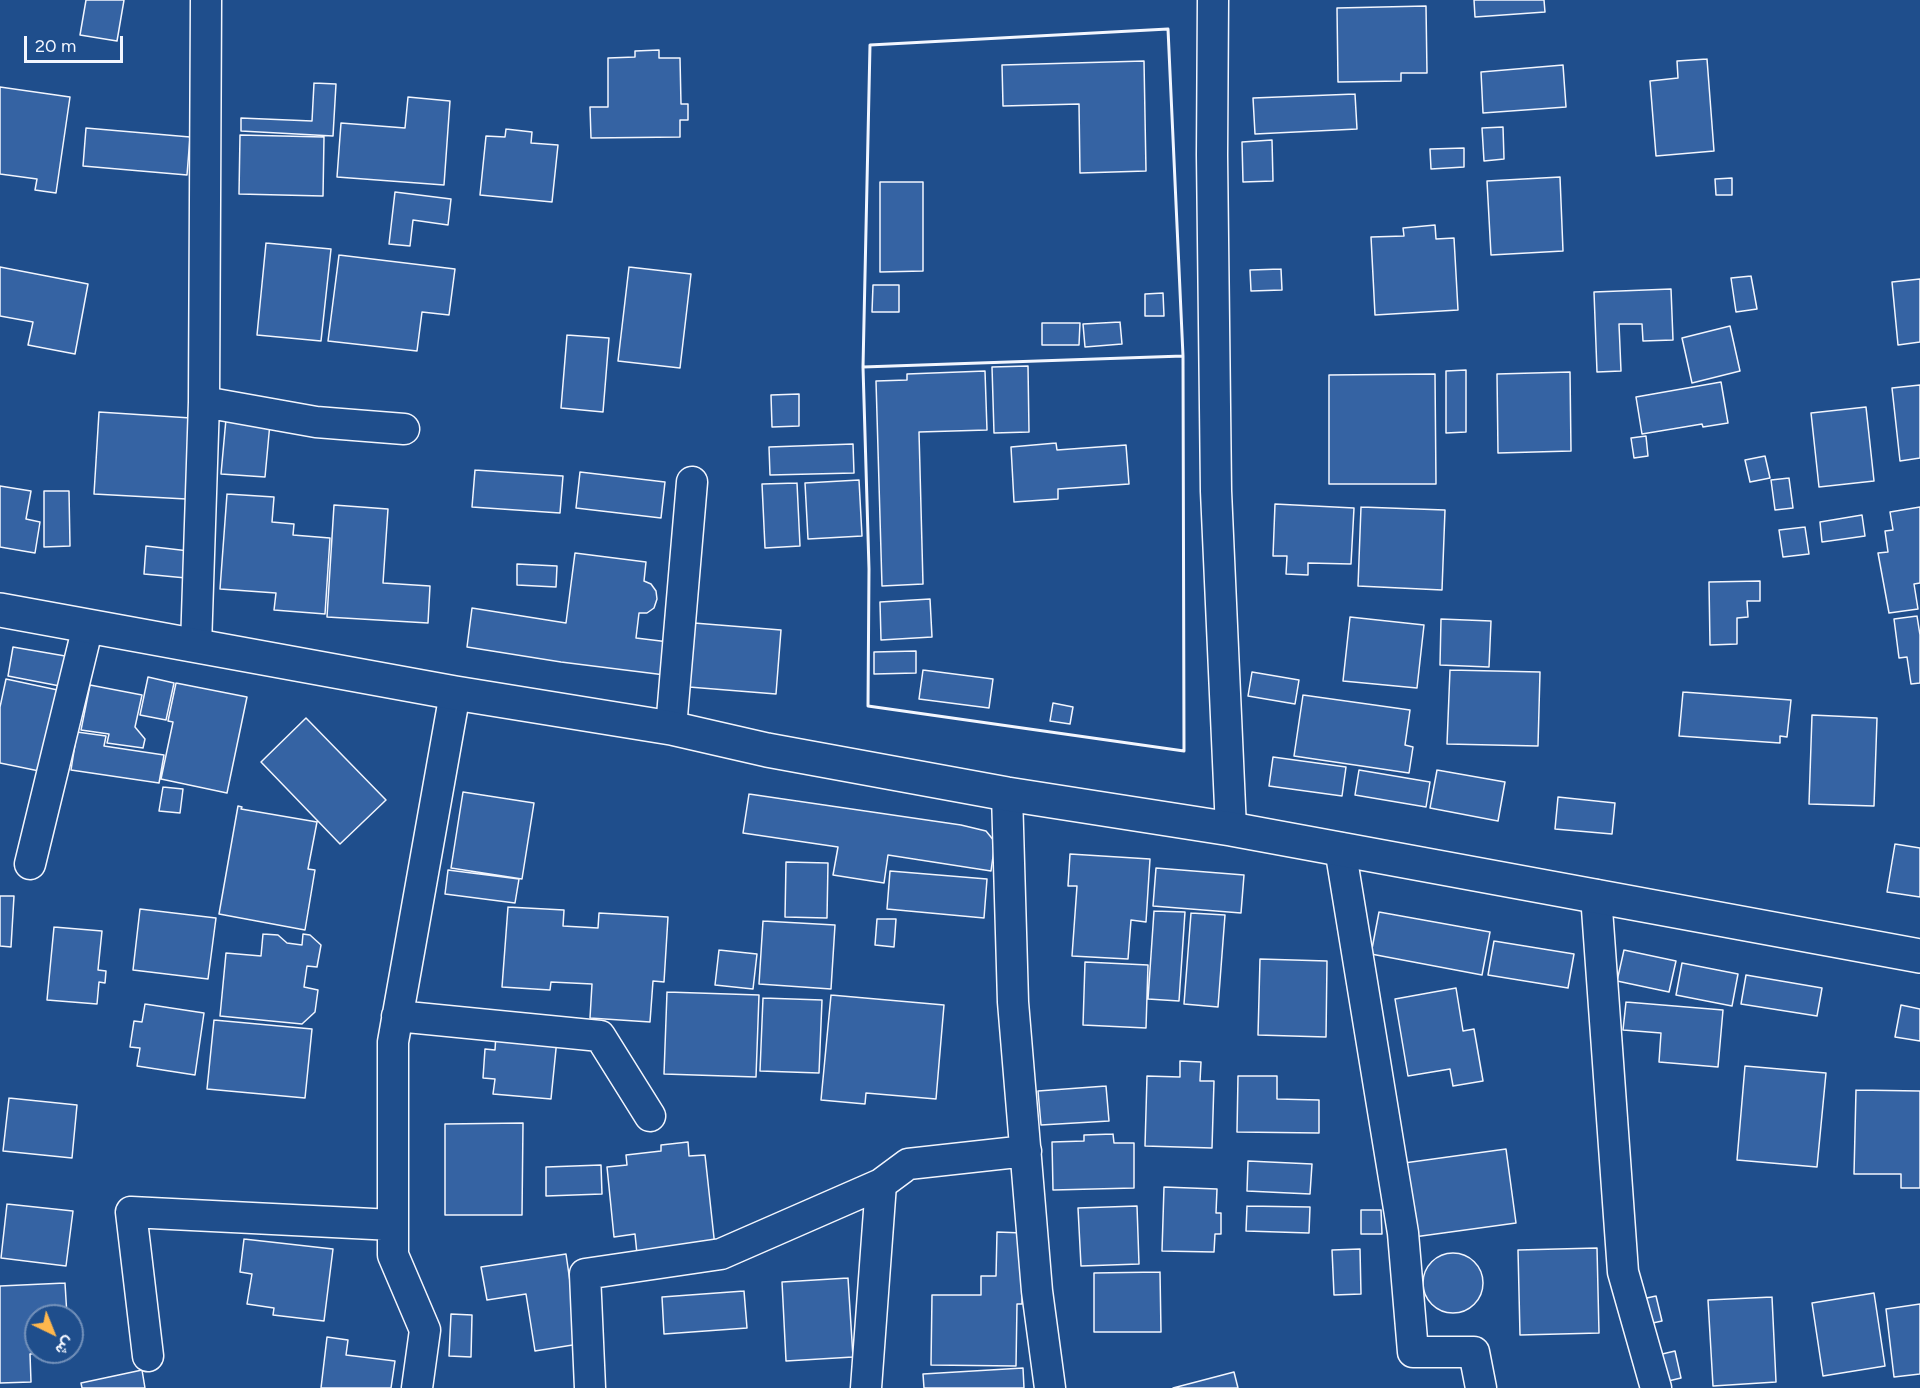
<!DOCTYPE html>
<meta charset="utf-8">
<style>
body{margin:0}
#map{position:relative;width:1920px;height:1388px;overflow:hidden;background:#1f4e8c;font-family:Figtree,Vazirmatn,sans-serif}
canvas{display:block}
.north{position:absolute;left:24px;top:1304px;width:60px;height:60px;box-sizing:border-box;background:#1f4e8c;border:2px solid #7391ba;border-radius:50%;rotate:137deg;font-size:16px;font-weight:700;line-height:24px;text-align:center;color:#f2f6ff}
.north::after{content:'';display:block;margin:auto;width:21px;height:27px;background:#ffb74d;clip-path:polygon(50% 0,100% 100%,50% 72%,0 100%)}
.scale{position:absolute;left:24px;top:36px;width:99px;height:27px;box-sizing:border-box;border:3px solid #f2f6ff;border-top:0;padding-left:8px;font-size:18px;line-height:21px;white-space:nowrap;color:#f2f6ff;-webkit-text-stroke:4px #1f4e8c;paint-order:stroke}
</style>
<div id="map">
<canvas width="1920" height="1388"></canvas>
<div class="north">ش</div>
<div class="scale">20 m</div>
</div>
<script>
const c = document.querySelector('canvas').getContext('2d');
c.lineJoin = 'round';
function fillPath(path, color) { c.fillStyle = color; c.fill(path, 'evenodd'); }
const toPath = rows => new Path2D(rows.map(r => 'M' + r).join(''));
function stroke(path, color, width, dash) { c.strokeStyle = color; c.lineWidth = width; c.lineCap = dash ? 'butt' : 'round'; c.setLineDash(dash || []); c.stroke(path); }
const building = toPath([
 [86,0,124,0,117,41,80,35,86,0],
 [1474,0,1544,0,1545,12,1475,17,1474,0],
 [1426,6,1427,73,1401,73,1401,81,1338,82,1337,8,1426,6],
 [659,50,659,58,680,58,681,104,688,104,688,120,680,120,680,137,591,138,590,107,608,107,608,58,635,57,635,51,659,50],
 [1707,59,1714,151,1656,156,1650,81,1678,78,1677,61,1707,59],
 [1144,61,1146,171,1080,173,1079,104,1003,106,1002,65,1144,61],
 [1563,65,1566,107,1483,113,1481,72,1563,65],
 [314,83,336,84,333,136,241,131,241,118,312,121,314,83],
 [0,87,70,97,56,193,35,190,37,179,0,174,0,87],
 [1355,94,1357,129,1255,134,1253,98,1355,94],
 [408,97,450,101,444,185,337,177,341,123,405,128,408,97],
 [1503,127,1504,159,1484,161,1482,128,1503,127],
 [86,128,190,137,187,175,83,166,86,128],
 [506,129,532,132,531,143,558,145,552,202,480,195,486,136,505,137,506,129],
 [240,135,324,137,323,196,239,194,240,135],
 [1272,140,1273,181,1243,182,1242,142,1272,140],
 [1464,148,1464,167,1431,169,1430,149,1464,148],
 [1560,177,1563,251,1491,255,1487,181,1560,177],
 [1732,178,1732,195,1716,195,1715,179,1732,178],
 [880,182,923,182,923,271,880,272,880,182],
 [395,192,451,199,448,225,413,220,410,246,389,244,395,192],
 [1435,225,1436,239,1454,238,1458,310,1375,315,1371,237,1404,236,1403,228,1435,225],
 [266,243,331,249,321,341,257,335,266,243],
 [339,255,455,269,449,315,422,312,417,351,328,341,339,255],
 [0,267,88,284,75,354,28,345,33,322,0,316,0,267],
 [629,267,691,274,680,368,618,361,629,267],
 [1281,269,1282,290,1251,291,1250,270,1281,269],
 [1751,276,1757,309,1736,312,1731,278,1751,276],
 [1920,279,1920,342,1898,345,1892,282,1920,279],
 [873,285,899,285,899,312,872,312,873,285],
 [1671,289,1673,340,1643,341,1642,324,1619,324,1621,371,1597,372,1594,292,1671,289],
 [1163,293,1164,316,1145,316,1145,294,1163,293],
 [1120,322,1122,344,1085,347,1083,324,1120,322],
 [1042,323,1080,323,1079,345,1042,345,1042,323],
 [1730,326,1740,371,1692,383,1682,338,1730,326],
 [567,335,609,338,603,412,561,408,567,335],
 [1028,366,1029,432,994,433,992,367,1028,366],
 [1466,370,1466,432,1446,433,1446,371,1466,370],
 [985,371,987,430,919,432,923,584,882,586,876,381,907,380,907,374,985,371],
 [1570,372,1571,451,1498,453,1497,374,1570,372],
 [1435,374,1436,484,1329,484,1329,375,1435,374],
 [1721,382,1728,423,1703,427,1702,424,1642,434,1636,397,1721,382],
 [1920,385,1920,458,1900,461,1892,388,1920,385],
 [799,394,799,426,772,427,771,395,799,394],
 [1866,407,1874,481,1819,487,1811,413,1866,407],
 [99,412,191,418,186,499,94,494,99,412],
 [226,419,270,423,265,477,221,474,226,419],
 [1646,436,1648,456,1634,458,1631,438,1646,436],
 [1056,443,1057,450,1126,445,1129,484,1058,489,1058,499,1014,502,1011,447,1056,443],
 [853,444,854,473,770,475,769,447,853,444],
 [1765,456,1770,478,1750,482,1745,460,1765,456],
 [475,470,563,476,560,513,472,507,475,470],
 [580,472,665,482,661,518,576,508,580,472],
 [1789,478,1793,508,1775,510,1771,480,1789,478],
 [859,480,862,536,808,539,805,483,859,480],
 [797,483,800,546,765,548,762,484,797,483],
 [0,486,31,491,26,519,40,522,35,553,0,547,0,486],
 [44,491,69,491,70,546,44,547,44,491],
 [227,494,274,497,272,522,294,524,293,535,330,538,325,614,274,610,276,593,220,589,227,494],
 [1275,504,1354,508,1351,564,1308,563,1308,575,1286,574,1287,556,1273,556,1275,504],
 [334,505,388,509,383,583,430,586,428,623,327,617,334,505],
 [1361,507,1445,510,1442,590,1358,586,1361,507],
 [1920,507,1920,583,1914,584,1918,609,1889,613,1878,553,1888,552,1885,531,1893,530,1890,512,1920,507],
 [1862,515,1865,536,1822,542,1820,522,1862,515],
 [1805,527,1809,554,1783,557,1779,530,1805,527],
 [146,546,189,551,186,578,144,574,146,546],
 [575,553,646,562,644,581,651,584,656,591,657,599,654,608,647,613,639,613,636,638,669,642,665,675,561,662,467,647,472,608,566,623,575,553],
 [517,564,557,566,556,587,517,585,517,564],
 [1760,581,1760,601,1747,601,1748,617,1737,618,1737,644,1710,645,1709,582,1760,581],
 [930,599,932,637,881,640,880,602,930,599],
 [1917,616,1920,635,1920,683,1911,684,1907,657,1899,658,1894,619,1917,616],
 [1350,617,1424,625,1417,688,1343,681,1350,617],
 [1441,619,1491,621,1489,667,1440,665,1441,619],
 [694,623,781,630,776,694,689,687,694,623],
 [13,647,71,657,65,687,8,676,13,647],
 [916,651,916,673,874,674,874,652,916,651],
 [923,670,993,679,989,708,919,699,923,670],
 [1450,670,1540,672,1538,746,1447,744,1450,670],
 [1252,672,1299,680,1295,704,1248,696,1252,672],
 [148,677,174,683,166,720,140,715,148,677],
 [6,679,67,692,49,773,0,763,0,707,6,679],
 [176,683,247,697,227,793,161,779,173,722,168,721,176,683],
 [90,685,142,695,135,727,145,739,143,748,107,743,109,734,81,730,90,685],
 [1683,692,1791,700,1787,737,1780,736,1780,743,1679,736,1683,692],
 [1303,695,1410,710,1405,745,1413,747,1409,773,1294,756,1303,695],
 [1053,703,1073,707,1070,724,1050,721,1053,703],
 [1812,715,1877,718,1874,806,1809,804,1812,715],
 [306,718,386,800,340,844,261,762,306,718],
 [77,732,106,736,104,746,164,755,159,783,71,770,77,732],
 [1273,757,1346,767,1342,796,1269,786,1273,757],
 [1359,770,1430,782,1426,807,1355,795,1359,770],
 [1437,770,1505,782,1498,821,1430,808,1437,770],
 [163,787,183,789,180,813,159,811,163,787],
 [463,792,534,803,522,879,451,868,463,792],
 [749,794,961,825,986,831,995,842,991,871,888,855,884,883,833,875,838,847,743,833,749,794],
 [1558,797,1615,803,1612,834,1555,829,1558,797],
 [238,806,242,807,241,809,317,822,308,869,315,870,305,930,219,914,238,806],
 [1895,844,1920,848,1920,897,1887,892,1895,844],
 [1070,854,1150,859,1146,922,1131,920,1128,959,1072,956,1077,886,1068,886,1070,854],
 [786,862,828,863,827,918,785,917,786,862],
 [1156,868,1244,875,1241,913,1153,906,1156,868],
 [448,870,519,879,515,903,445,894,448,870],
 [890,871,987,879,984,918,887,909,890,871],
 [0,896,14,896,11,947,0,946,0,896],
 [508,907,564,910,563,926,598,928,599,913,668,917,664,982,653,981,650,1022,590,1018,592,984,551,982,550,990,502,987,508,907],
 [140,909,216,918,208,979,133,970,140,909],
 [1154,911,1185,912,1179,1001,1148,999,1154,911],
 [1379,912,1490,932,1482,975,1371,954,1379,912],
 [1191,913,1225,915,1218,1007,1184,1004,1191,913],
 [877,919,896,919,894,947,875,945,877,919],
 [763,921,835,925,831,989,759,984,763,921],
 [54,927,102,931,98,970,106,971,105,983,99,982,97,1004,47,1000,54,927],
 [263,934,278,935,287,943,302,945,303,934,310,935,321,945,317,967,307,966,304,987,318,990,315,1012,302,1024,220,1016,226,953,261,956,263,934],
 [1494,941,1574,954,1568,988,1488,975,1494,941],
 [719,950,757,954,753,989,715,985,719,950],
 [1624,950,1676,961,1669,992,1617,981,1624,950],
 [1260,959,1327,961,1326,1037,1258,1035,1260,959],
 [1085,962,1148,965,1146,1028,1083,1025,1085,962],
 [1682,963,1738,974,1732,1006,1676,995,1682,963],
 [1746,975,1822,988,1817,1016,1741,1004,1746,975],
 [1456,988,1463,1031,1474,1029,1483,1081,1453,1086,1450,1069,1408,1076,1395,999,1456,988],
 [667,992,759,995,756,1077,664,1074,667,992],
 [831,995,944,1005,936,1099,866,1093,865,1104,821,1100,831,995],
 [763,998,822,1000,819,1073,760,1071,763,998],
 [1626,1002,1723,1010,1718,1067,1659,1062,1661,1033,1623,1030,1626,1002],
 [145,1004,204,1013,195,1075,137,1066,140,1048,130,1047,134,1021,142,1022,145,1004],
 [1901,1005,1920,1009,1920,1041,1895,1037,1901,1005],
 [214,1020,312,1029,305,1098,207,1089,214,1020],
 [496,1034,557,1039,551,1099,493,1094,495,1079,483,1078,485,1049,495,1050,496,1034],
 [1180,1061,1201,1062,1200,1081,1214,1081,1212,1148,1145,1146,1147,1076,1180,1077,1180,1061],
 [1745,1066,1826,1073,1817,1167,1737,1160,1745,1066],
 [1238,1076,1277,1076,1277,1099,1319,1100,1319,1133,1237,1132,1238,1076],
 [1106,1086,1109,1121,1041,1125,1038,1091,1106,1086],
 [1856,1090,1920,1091,1920,1188,1901,1188,1901,1174,1854,1174,1856,1090],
 [9,1098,77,1105,72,1158,3,1151,9,1098],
 [523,1123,522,1215,445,1215,445,1124,523,1123],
 [1113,1134,1114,1143,1134,1143,1134,1188,1053,1190,1052,1142,1084,1141,1084,1135,1113,1134],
 [688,1142,689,1156,705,1155,715,1247,637,1254,635,1234,614,1237,607,1167,627,1165,626,1155,661,1151,661,1145,688,1142],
 [1506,1149,1516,1223,1414,1237,1404,1163,1506,1149],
 [1248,1161,1312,1164,1310,1194,1247,1191,1248,1161],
 [601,1165,602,1194,546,1196,546,1167,601,1165],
 [1164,1187,1217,1189,1216,1213,1221,1213,1221,1234,1215,1234,1214,1252,1162,1251,1164,1187],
 [7,1204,73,1211,66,1266,1,1258,7,1204],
 [1137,1206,1139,1264,1081,1266,1078,1208,1137,1206],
 [1247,1206,1310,1207,1309,1233,1246,1231,1247,1206],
 [1361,1210,1381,1210,1382,1234,1361,1234,1361,1210],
 [997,1232,1023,1233,1022,1304,1017,1304,1016,1366,931,1365,932,1295,981,1295,981,1276,996,1276,997,1232],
 [244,1239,333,1249,324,1321,273,1315,274,1308,247,1304,252,1274,240,1272,244,1239],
 [1597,1248,1599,1333,1520,1335,1518,1250,1597,1248],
 [1360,1249,1361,1294,1334,1295,1332,1250,1360,1249],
 '1423 1283a30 30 0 1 1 60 0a30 30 0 1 1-60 0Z',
 [566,1254,579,1344,535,1351,526,1294,487,1300,481,1267,566,1254],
 [1160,1272,1161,1332,1094,1332,1094,1273,1160,1272],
 [848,1278,853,1357,786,1361,782,1282,848,1278],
 [65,1283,67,1316,36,1316,36,1352,62,1352,30,1354,31,1382,0,1383,0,1286,65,1283],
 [744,1291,747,1328,664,1334,662,1297,744,1291],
 [1874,1293,1885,1366,1823,1376,1812,1303,1874,1293],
 [1656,1296,1662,1321,1648,1324,1642,1299,1656,1296],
 [1772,1297,1776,1382,1713,1386,1708,1300,1772,1297],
 [1920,1304,1920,1374,1894,1377,1886,1309,1920,1304],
 [451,1314,472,1315,471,1357,449,1356,451,1314],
 [327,1337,348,1340,346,1355,395,1361,391,1388,321,1388,327,1337],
 [1675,1351,1681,1378,1664,1382,1658,1355,1675,1351],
 [1023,1368,1024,1388,924,1388,923,1374,1023,1368],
 [142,1370,145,1388,82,1388,81,1383,142,1370],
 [1234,1372,1238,1388,1173,1388,1234,1372]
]);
const minor = toPath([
 [1213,0,1212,155,1216,491,1231,829],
 [204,402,316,422,404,429],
 [196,646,204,402,206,0],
 [671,728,692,482],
 [1007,794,1013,1002,1037,1291,1050,1388],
 [1340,848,1403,1233,1413,1352,1474,1352,1481,1388],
 [30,864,88,626],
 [1596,895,1623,1272,1656,1388],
 [397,1016,600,1036,650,1116],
 [148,1356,131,1212,393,1225],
 [417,1388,425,1330,393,1255,393,1042,455,693],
 [590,1388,585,1274,721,1254,881,1184,908,1164,1026,1151],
 [866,1388,881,1184]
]);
const trunk = toPath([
 [0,610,455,693,671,728,767,750,1007,794,1231,829,1920,956]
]);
const wall = toPath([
 [1168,29,1183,356,863,367,870,45,1168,29],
 [1183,356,1184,751,868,706,869,569,863,367,1183,356]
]);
fillPath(building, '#3563a3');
stroke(building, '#f2f6ff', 1.5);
stroke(minor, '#f2f6ff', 33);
stroke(trunk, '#f2f6ff', 36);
stroke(minor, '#1f4e8c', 30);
stroke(trunk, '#1f4e8c', 33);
stroke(wall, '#f2f6ff', 3);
</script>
